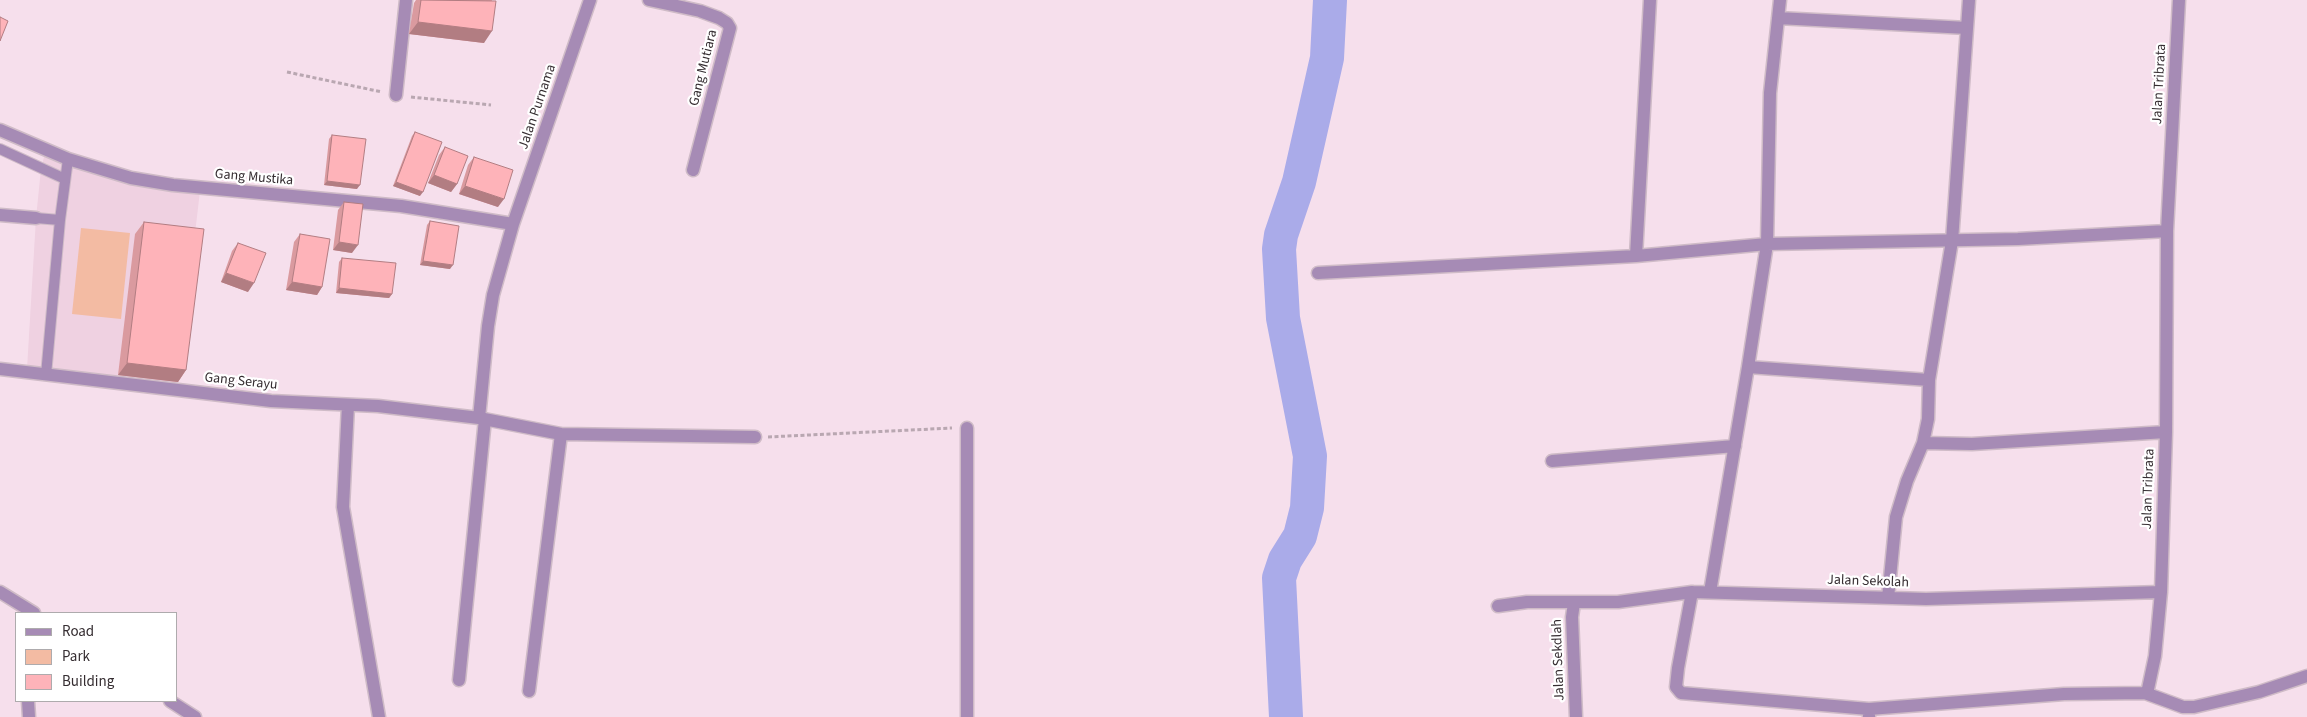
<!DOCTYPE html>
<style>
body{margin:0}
#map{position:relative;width:2307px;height:717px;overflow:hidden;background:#f6dfec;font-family:"Source Sans 3",sans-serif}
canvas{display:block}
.legend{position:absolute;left:15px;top:612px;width:162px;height:90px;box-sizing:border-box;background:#fff;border:1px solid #aeabad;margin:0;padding:6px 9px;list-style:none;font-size:15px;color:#352d31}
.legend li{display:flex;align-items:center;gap:10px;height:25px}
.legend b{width:25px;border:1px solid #aeabad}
</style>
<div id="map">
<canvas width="2307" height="717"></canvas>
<ul class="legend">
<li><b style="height:6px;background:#a68bb5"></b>Road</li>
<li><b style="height:14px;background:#f3bba3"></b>Park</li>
<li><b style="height:14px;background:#feb3b9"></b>Building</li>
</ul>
</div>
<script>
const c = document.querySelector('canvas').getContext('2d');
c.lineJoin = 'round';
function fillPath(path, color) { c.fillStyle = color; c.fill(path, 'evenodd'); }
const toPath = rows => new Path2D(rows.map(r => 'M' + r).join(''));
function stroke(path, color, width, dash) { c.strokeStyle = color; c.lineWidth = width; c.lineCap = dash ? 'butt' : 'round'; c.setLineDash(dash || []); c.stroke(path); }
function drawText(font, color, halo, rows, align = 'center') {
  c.font = font + ' "Source Sans 3",sans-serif'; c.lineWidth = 4.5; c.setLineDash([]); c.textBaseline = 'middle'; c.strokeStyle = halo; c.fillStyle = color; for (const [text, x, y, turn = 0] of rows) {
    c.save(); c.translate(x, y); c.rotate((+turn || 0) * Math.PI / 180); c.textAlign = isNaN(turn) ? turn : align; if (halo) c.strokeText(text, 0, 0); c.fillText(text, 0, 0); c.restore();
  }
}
const built = toPath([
 [45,153,200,191,177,387,27,369,36,218,41,169]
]);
const green = toPath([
 [81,228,130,233,121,319,72,314]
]);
const river = toPath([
 [1286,717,1279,578,1285,560,1300,536,1307,508,1310,456,1283,318,1279,249,1281,235,1299,182,1327,58,1330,0]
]);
const path = toPath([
 [287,72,382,92],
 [411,97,491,105],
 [768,437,952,428]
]);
const lane = toPath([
 [0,149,65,179],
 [36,218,60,220],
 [46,375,60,220,68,159]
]);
const street = toPath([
 [649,0,700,11,719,18,727,23,730,28,693,170],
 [1969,0,1952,241,1929,380,1928,419,1923,443,1972,444,2166,432],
 [1778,18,1967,28],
 [396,95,406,0],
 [0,130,68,159,131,178,173,185,401,206,513,224],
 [0,215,36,218],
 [1636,256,1650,0],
 [1318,273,1636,256,1767,244,2018,239,2167,231],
 [1748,367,1929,380],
 [0,369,271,401,378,406,479,418,561,434,755,437],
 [348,405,343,507,379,717],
 [479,418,488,326,493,295,513,224,590,0],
 [967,428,967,717],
 [1552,461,1735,446],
 [0,592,34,613],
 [1692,592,1678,668,1676,687,1681,693,1869,709],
 [1710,592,1748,367,1767,244,1770,93,1780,0],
 [1888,598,1896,517,1907,481,1923,443],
 [1574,603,1572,617,1576,717],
 [1498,606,1527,602,1618,602,1692,592,1926,599,2161,592],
 [459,680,485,419],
 [529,691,561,434],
 [2145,693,2183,707,2194,707,2259,692,2307,676],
 [28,701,29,717],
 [170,701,195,717],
 [1869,717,1869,709,2064,694,2145,693,2148,689,2155,656,2161,592,2166,432,2167,231,2179,0]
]);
const wall = toPath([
 [416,0,492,0,484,43,409,34,414,3],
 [415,132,420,196,393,186,412,136],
 [332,135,357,189,324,185,329,139],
 [445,147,457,184,451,192,428,183,439,155],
 [474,157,498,207,459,194,468,165],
 [344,202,352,253,333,250,338,210],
 [430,221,450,269,420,265,427,225],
 [144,222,186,370,178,382,118,375,135,234],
 [300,234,322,287,317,295,286,290,294,242],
 [238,243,248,292,221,282,232,251],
 [342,258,392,294,389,298,336,293,339,262]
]);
const shadedWall = toPath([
 [418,22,492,31,484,43,409,34],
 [434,175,457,184,451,192,428,183],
 [327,181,360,185,357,189,324,185],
 [396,182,423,192,420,196,393,186],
 [465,186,504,199,498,207,459,194],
 [339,242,358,245,352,253,333,250],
 [423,261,453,265,450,269,420,265],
 [226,273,254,283,248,292,221,282],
 [292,282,322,287,317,295,286,290],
 [339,288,392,294,389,298,336,293],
 [127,363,186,370,178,382,118,375]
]);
const building = toPath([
 [421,0,496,1,492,31,418,22,421,0],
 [0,17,8,21,0,41,0,17],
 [415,132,442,142,423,192,396,182,415,132],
 [332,135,366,139,360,185,327,181,332,135],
 [445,147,468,156,457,184,434,175,445,147],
 [474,157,513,170,504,199,465,186,474,157],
 [344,202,363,204,358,245,339,242,344,202],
 [430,221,459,226,453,265,423,261,430,221],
 [144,222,204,229,186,370,127,363,144,222],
 [300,234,330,239,322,287,292,282,300,234],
 [238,243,266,253,254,283,226,273,238,243],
 [342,258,396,263,392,294,339,288,342,258]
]);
const streetNames = [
 ["Gang Mutiara",704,68,-76],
 ["Jalan Tribrata",2160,84,-87],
 ["Jalan Purnama",538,107,-71],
 ["Gang Mustika",254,178,5],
 ["Gang Serayu",241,382,6],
 ["Jalan Tribrata",2149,489,-88],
 ["Jalan Sekolah",1868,582,2],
 ["Jalan Sekdlah",1559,660,-92]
];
fillPath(built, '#efd1e1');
fillPath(green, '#f3bba3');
stroke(river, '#aaabe9', 34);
stroke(lane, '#cfbbc7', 12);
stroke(street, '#cfbbc7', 15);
stroke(path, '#b9a7b1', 3, [4, 2.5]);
stroke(lane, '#a68bb5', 10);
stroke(street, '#a68bb5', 12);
fillPath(wall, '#da9a9f');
fillPath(shadedWall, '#b27d82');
fillPath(building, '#feb3b9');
stroke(building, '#b27d82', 1);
drawText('14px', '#352d31', '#fff', streetNames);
</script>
